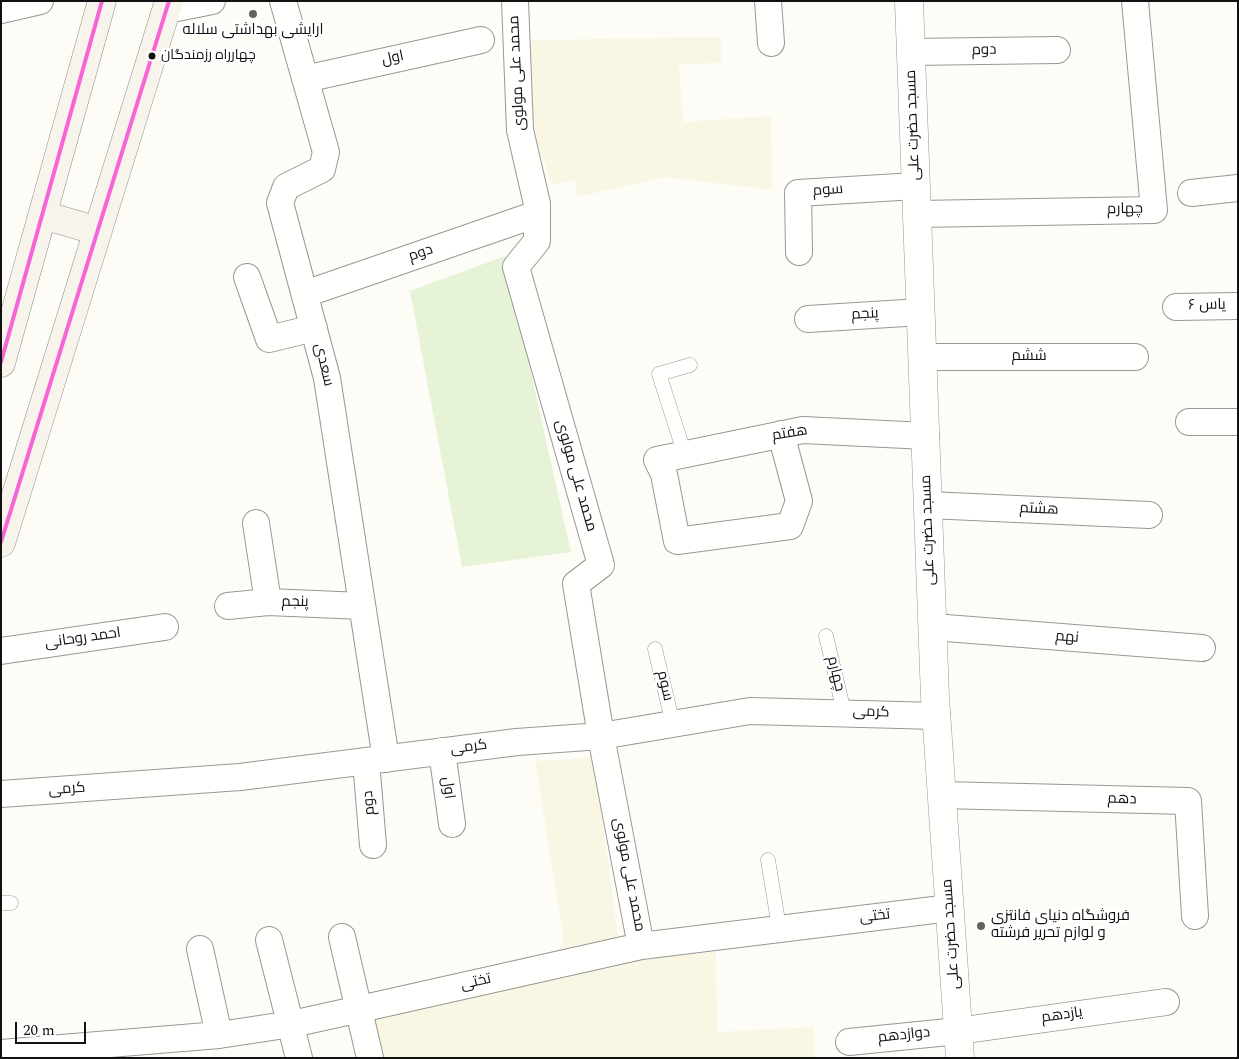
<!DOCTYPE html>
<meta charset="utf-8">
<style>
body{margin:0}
#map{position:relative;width:1239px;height:1059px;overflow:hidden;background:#fdfcf7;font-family:Spectral,serif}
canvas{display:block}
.frame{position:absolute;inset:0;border:2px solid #111;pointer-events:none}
.scale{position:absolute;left:15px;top:1022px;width:71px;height:22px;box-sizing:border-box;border:2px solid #111;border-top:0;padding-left:6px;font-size:15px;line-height:18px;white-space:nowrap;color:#111;-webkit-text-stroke:4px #fff;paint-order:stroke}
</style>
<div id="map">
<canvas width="1239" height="1059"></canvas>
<div class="frame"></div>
<div class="scale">20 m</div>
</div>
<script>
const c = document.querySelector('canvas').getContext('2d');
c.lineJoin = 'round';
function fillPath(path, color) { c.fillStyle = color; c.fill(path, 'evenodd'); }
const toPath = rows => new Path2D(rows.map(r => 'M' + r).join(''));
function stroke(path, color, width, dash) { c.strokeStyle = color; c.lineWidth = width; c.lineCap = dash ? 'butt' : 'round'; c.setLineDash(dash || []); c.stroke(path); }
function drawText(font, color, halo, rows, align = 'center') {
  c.font = font + ' Spectral,Cairo,serif'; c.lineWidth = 5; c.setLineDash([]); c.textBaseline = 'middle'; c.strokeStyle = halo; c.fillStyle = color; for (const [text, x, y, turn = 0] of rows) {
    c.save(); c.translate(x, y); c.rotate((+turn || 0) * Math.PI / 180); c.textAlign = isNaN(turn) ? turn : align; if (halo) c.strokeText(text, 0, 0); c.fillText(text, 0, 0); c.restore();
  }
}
const farmland = toPath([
 [721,37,721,63,679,64,683,122,771,116,772,190,665,177,577,197,575,180,552,185,538,143,526,83,532,40],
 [594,758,621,958,716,952,717,1032,814,1027,815,1058,369,1058,364,1010,554,962,564,939,535,761]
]);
const green = toPath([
 [505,256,571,552,462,567,410,291]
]);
const service = toPath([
 [685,455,659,374,690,365],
 [826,636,844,712],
 [655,649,673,724],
 [768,860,779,927],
 [1,903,11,903]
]);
const minor = toPath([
 [283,1,326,152,322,169,286,187,280,203,327,378,386,759],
 [515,1,520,130,537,204,537,241,516,267,601,565,576,584,601,736,641,946],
 [768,1,771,43],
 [1,10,40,1],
 [167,10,212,1],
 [911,52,1057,50],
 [305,79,481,40],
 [1191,193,1238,188],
 [917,214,1154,210,1135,1],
 [799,252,798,193,916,186],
 [247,277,269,339,314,328],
 [305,294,537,214],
 [1176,307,1238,306],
 [808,319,921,312],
 [923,357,1135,357],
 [1189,422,1238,422],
 [781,434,799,501,790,526,677,541,664,474,657,460,803,430,926,436],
 [928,505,1149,515],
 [256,523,268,602],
 [228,606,268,602,362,606],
 [933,627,1202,648],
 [1,651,165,627],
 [442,751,452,824],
 [366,761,373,845],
 [1,794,240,777,517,742,601,736,750,711,937,716],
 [942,795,1188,801,1195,916],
 [342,937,370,1058],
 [269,940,299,1058],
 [200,949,219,1035],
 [849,1042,958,1031,1166,1002],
 [1,1053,219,1035,292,1024,360,1009,641,946,950,908]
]);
const tertiary = toPath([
 [909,1,935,697,960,1058]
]);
const secondary = toPath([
 [43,215,98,231],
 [1,363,102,1],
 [1,543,169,1]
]);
const bus1 = toPath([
 [1,362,102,1],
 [1,542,169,1]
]);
const markers = [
 [253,14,5,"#646362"],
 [152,56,4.5,"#111"],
 [981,926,5,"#646362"]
];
const busNames = [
 ["چهارراه رزمندگان",161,56]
];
const poiNames = [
 ["ارایشی بهداشتی سلاله",253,31],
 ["فروشگاه دنیای فانتزی",991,917,"left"],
 ["و لوازم تحریر فرشته",991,934,"left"]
];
const streetNames = [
 ["دوم",984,51,-1],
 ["اول",393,59,-12],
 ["محمد علی مولوی",518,73,-93],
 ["مسجد حضرت علی",914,125,-92],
 ["سوم",828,191,-4],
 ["چهارم",1125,210,-1],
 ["دوم",421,254,-19],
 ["یاس ۶",1207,306,-1],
 ["پنجم",865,315,-3],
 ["ششم",1029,357],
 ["سعدی",323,365,77],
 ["هفتم",790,434,-9],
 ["محمد علی مولوی",575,476,74],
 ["هشتم",1039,510,3],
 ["مسجد حضرت علی",929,530,-92],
 ["پنجم",295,603,1],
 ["نهم",1067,638,5],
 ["احمد روحانی",83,639,-8],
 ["چهارم",835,674,77],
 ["سوم",664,686,77],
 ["کرمی",871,713,2],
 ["کرمی",469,748,-7],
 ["اول",447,788,82],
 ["کرمی",67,790,-4],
 ["دهم",1122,800,2],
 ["دوم",370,803,-95],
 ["محمد علی مولوی",628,875,79],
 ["تختی",875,917,-6],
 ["مسجد حضرت علی",952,934,-94],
 ["تختی",476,983,-13],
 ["یازدهم",1062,1016,-8],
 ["دوازدهم",904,1036,-6]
];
fillPath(farmland, '#f9f7e4');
fillPath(green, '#e7f3d7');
stroke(service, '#979795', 15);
stroke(minor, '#979795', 28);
stroke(tertiary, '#979795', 29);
stroke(secondary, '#8e8d8b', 29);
stroke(service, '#fffffe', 14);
stroke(minor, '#fffffe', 26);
stroke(tertiary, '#fffffe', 28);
stroke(secondary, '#f6f4eb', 28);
stroke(bus1, '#f764d7', 4);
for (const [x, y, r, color] of markers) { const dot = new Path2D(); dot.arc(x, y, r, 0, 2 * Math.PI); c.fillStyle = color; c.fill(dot); stroke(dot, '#fff', 2); }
drawText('14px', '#111', '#fff', busNames, 'left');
drawText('15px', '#111', '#fff', poiNames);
drawText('15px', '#111', '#fff', streetNames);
</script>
